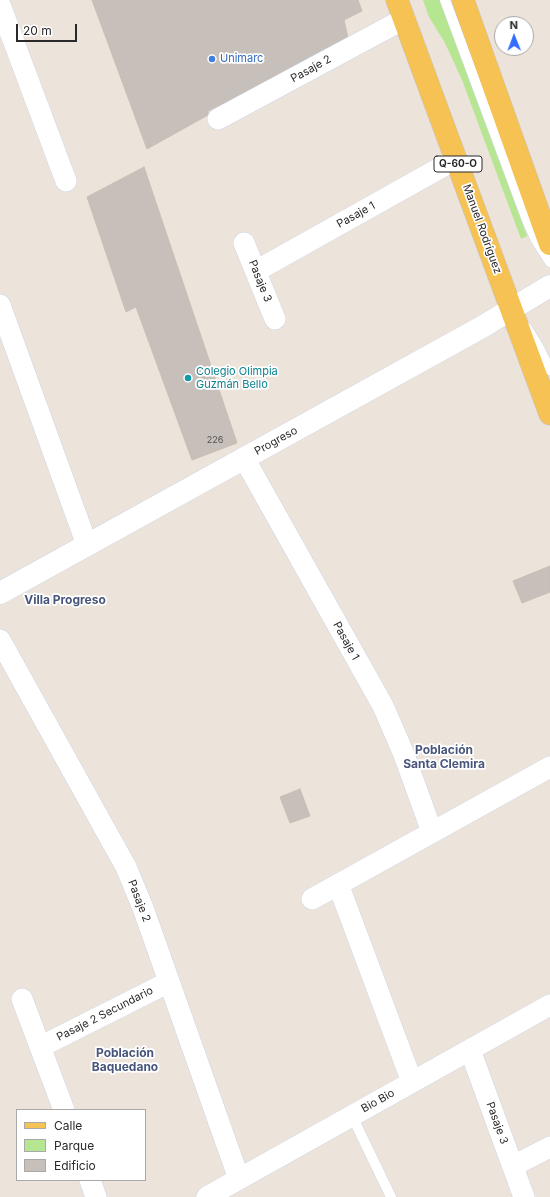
<!DOCTYPE html>
<meta charset="utf-8">
<style>
body{margin:0}
#map{position:relative;width:550px;height:1197px;overflow:hidden;background:#ece3da;font-family:Inter,sans-serif}
canvas{display:block}
.legend{position:absolute;left:16px;top:1109px;width:130px;height:72px;box-sizing:border-box;background:#fff;border:1px solid #a9a9a9;margin:0;padding:5px 7px;list-style:none;font-size:12px;color:#292929}
.legend li{display:flex;align-items:center;gap:8px;height:20px}
.legend b{width:20px;border:1px solid #a9a9a9}
.north{position:absolute;left:494px;top:16px;width:40px;height:40px;box-sizing:border-box;background:#fff;border:1px solid #a9a9a9;border-radius:50%;rotate:359deg;font-size:11px;font-weight:700;line-height:16px;text-align:center;color:#292929}
.north::after{content:'';display:block;margin:auto;width:14px;height:18px;background:#346dff;clip-path:polygon(50% 0,100% 100%,50% 72%,0 100%)}
.scale{position:absolute;left:16px;top:24px;width:61px;height:18px;box-sizing:border-box;border:2px solid #292929;border-top:0;padding-left:5px;font-size:12px;line-height:14px;white-space:nowrap;color:#292929;-webkit-text-stroke:3px #fff;paint-order:stroke}
</style>
<div id="map">
<canvas width="550" height="1197"></canvas>
<ul class="legend">
<li><b style="height:5px;background:#f7c254"></b>Calle</li>
<li><b style="height:11px;background:#b7e693"></b>Parque</li>
<li><b style="height:11px;background:#c7c0ba"></b>Edificio</li>
</ul>
<div class="north">N</div>
<div class="scale">20 m</div>
</div>
<script>
const c = document.querySelector('canvas').getContext('2d');
c.lineJoin = 'round';
function fillPath(path, color) { c.fillStyle = color; c.fill(path, 'evenodd'); }
const toPath = rows => new Path2D(rows.map(r => 'M' + r).join(''));
function stroke(path, color, width, dash) { c.strokeStyle = color; c.lineWidth = width; c.lineCap = dash ? 'butt' : 'round'; c.setLineDash(dash || []); c.stroke(path); }
function drawText(font, color, halo, rows, align = 'center') {
  c.font = font + ' Inter,sans-serif'; c.lineWidth = 3.5; c.setLineDash([]); c.textBaseline = 'middle'; c.strokeStyle = halo; c.fillStyle = color; for (const [text, x, y, turn = 0] of rows) {
    c.save(); c.translate(x, y); c.rotate((+turn || 0) * Math.PI / 180); c.textAlign = isNaN(turn) ? turn : align; if (halo) c.strokeText(text, 0, 0); c.fillText(text, 0, 0); c.restore();
  }
}
const green = toPath([
 [423,0,440,0,527,236,521,239,462,80,445,43,429,17]
]);
const building = toPath([
 [92,0,358,0,362,11,344,20,348,38,272,81,208,111,208,115,147,149,92,0],
 [144,167,237,443,192,460,136,307,126,312,87,197,144,167],
 [550,566,550,592,522,603,513,581,550,566],
 [300,789,310,816,290,823,280,797,300,789]
]);
const service = toPath([
 [445,0,527,220,536,240,550,262],
 [527,328,538,346,550,370],
 [352,1116,391,1197]
]);
const minor = toPath([
 [0,5,66,181],
 [218,119,404,19],
 [244,243,275,319],
 [256,271,456,159],
 [0,305,87,545],
 [244,458,383,706,403,752,432,832],
 [0,640,126,867,143,908,239,1179],
 [338,884,412,1082],
 [312,899,550,767],
 [22,999,64,1110],
 [40,1047,169,982],
 [470,1050,524,1197],
 [513,1166,550,1147],
 [90,1180,96,1197],
 [207,1197,550,1005]
]);
const tertiary = toPath([
 [0,593,482,327,550,286]
]);
const primary = toPath([
 [397,0,550,414],
 [463,0,550,244]
]);
const markers = [
 [212,59,4,"#3f7fe0"],
 [188,378,4,"#0f9aa8"]
];
const numberNames = [
 ["226",215,440]
];
const shields = [
 [458,164,48]
];
const shieldNames = [
 ["Q-60-O",458,164]
];
const shopNames = [
 ["Unimarc",220,59]
];
const streetNames = [
 ["Pasaje 2",311,69,-29],
 ["Pasaje 1",356,215,-29],
 ["Manuel Rodríguez",482,229,70],
 ["Pasaje 3",260,281,68],
 ["Progreso",276,441,-29],
 ["Pasaje 1",346,641,61],
 ["Pasaje 2",139,901,69],
 ["Pasaje 2 Secundario",105,1014,-27],
 ["Bio Bio",378,1101,-29],
 ["Pasaje 3",497,1123,70]
];
const cultureNames = [
 ["Colegio Olimpia",196,372],
 ["Guzmán Bello",196,385]
];
const neighbourhoodNames = [
 ["Villa Progreso",65,600],
 ["Población",444,750],
 ["Santa Clemira",444,764],
 ["Población",125,1053],
 ["Baquedano",125,1067]
];
fillPath(green, '#b7e693');
fillPath(building, '#c7c0ba');
stroke(building, '#c7bfb4', 1);
stroke(service, '#cfd5e3', 11);
stroke(minor, '#cfd5e3', 22);
stroke(tertiary, '#cfd5e3', 23);
stroke(primary, '#c3c3c3', 23);
stroke(service, '#fff', 10);
stroke(minor, '#fff', 21);
stroke(tertiary, '#fff', 22);
stroke(primary, '#f7c254', 22);
for (const [x, y, r, color] of markers) { const dot = new Path2D(); dot.arc(x, y, r, 0, 2 * Math.PI); c.fillStyle = color; c.fill(dot); stroke(dot, '#fff', 1.5); }
drawText('9px', '#504f4d', null, numberNames);
for (const [x, y, w] of shields) { const box = new Path2D(); box.roundRect(x - w / 2, y - 8, w, 16, 3); c.fillStyle = '#fff'; c.fill(box); stroke(box, '#292929', 1); }
drawText('bold 10px', '#292929', null, shieldNames);
drawText('11px', '#366cbe', '#fff', shopNames, 'left');
drawText('11px', '#292929', '#fff', streetNames);
drawText('11px', '#0d838f', '#fff', cultureNames, 'left');
drawText('bold 12px', '#48567c', '#fff', neighbourhoodNames);
</script>
